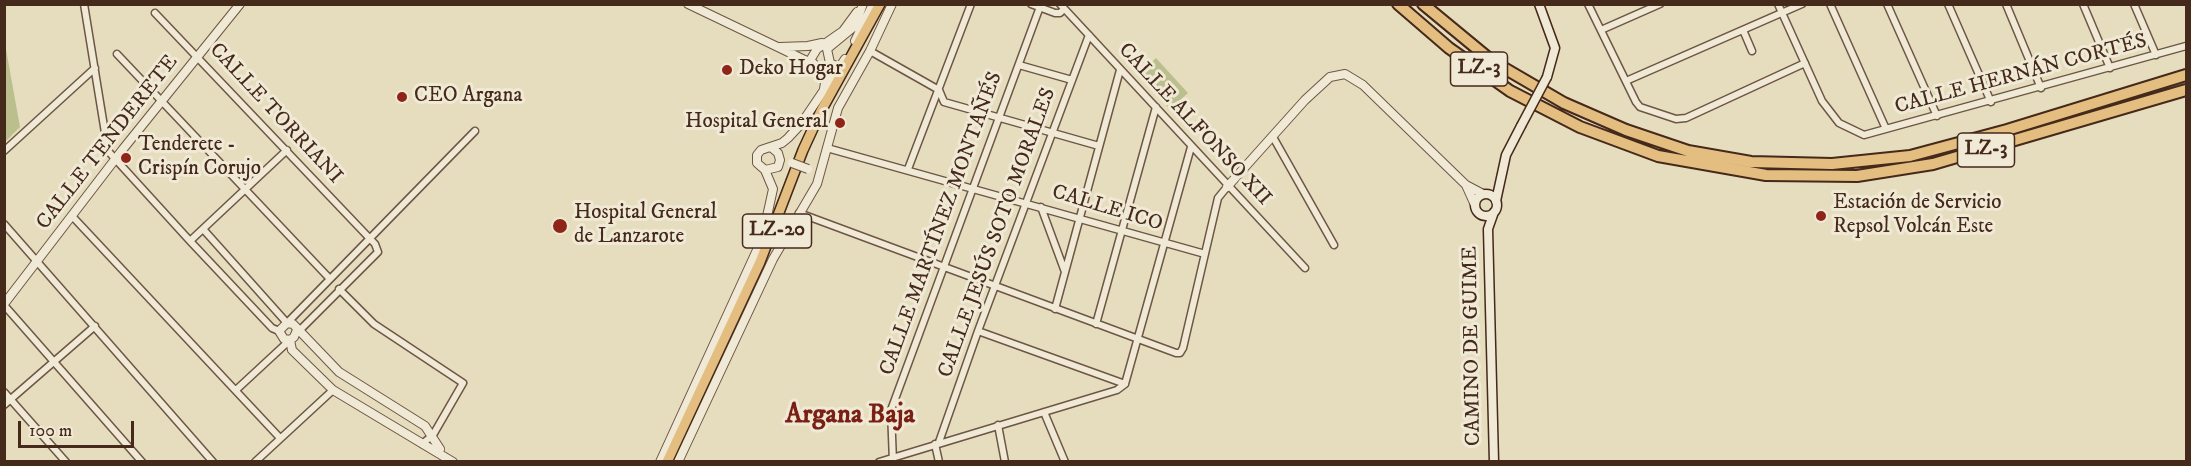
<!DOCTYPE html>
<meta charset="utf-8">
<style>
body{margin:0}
#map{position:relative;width:2191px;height:466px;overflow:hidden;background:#e6ddbf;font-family:"IM FELL DW Pica",serif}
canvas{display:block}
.frame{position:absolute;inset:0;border:6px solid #45291b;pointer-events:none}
.scale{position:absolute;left:18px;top:421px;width:116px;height:27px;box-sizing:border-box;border:3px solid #45291b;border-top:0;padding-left:8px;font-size:18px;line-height:21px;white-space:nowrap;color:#45291b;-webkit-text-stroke:4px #efe9d5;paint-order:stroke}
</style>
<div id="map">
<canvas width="2191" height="466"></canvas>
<div class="frame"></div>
<div class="scale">100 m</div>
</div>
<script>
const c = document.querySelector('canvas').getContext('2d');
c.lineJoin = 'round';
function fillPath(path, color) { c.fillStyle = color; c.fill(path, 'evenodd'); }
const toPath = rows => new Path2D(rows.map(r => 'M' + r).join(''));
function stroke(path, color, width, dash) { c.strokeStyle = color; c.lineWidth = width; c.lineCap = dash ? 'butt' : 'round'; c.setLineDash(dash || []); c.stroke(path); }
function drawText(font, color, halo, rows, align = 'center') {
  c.font = font + ' "IM FELL DW Pica",serif'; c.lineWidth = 6; c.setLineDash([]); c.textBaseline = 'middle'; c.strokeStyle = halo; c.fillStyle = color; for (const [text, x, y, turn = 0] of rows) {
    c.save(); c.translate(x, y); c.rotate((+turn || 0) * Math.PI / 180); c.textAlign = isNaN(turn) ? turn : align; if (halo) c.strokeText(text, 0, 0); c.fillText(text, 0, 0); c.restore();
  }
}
const green = toPath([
 [4,38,20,127,5,142,4,142],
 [1156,58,1188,93,1170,109,1138,75]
]);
const minor = toPath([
 [84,4,108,151,190,241,272,328,279,331],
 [1031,4,1055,13,1060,13,1064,9],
 [1060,4,1305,268],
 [1588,4,1636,102,1640,107,1676,119,1686,118,1805,63],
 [1778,4,1822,101,1839,123,1864,135,2186,46],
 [1830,4,1886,129],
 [1887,4,1937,116],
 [1948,4,1991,102],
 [2006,4,2041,88],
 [2083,4,2110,68],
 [2134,4,2156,55],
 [155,13,375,244,378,252,302,328,297,330],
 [1601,30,1660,4],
 [1743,30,1752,51],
 [870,51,939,90,944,102,1099,146],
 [117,54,330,279],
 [1019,65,1072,80],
 [1626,81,1802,4],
 [1273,137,1334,245],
 [827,148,1205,254],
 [4,151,95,68],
 [908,169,971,4],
 [1041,207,1065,272],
 [799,213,1176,353,1180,353,1183,348,1218,198,1227,187],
 [72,216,280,438],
 [4,224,213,462],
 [203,229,287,323,475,131],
 [190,241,287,150],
 [339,289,374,324,463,383,433,435,422,444],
 [4,305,142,462],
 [1055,309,1120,70],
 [1096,324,1156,107],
 [978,331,1125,384],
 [1125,384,1191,147],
 [236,390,290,340],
 [4,392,66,462],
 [4,405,95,326],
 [1044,412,1065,462],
 [998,425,1005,462],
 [939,442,978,331,1089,35],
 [935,444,939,462],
 [255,462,333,390],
 [879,462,1117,390,1125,384],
 [893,462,891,410,1041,4]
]);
const tertiary = toPath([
 [688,4,809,62],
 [855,41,873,4],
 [780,47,808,46,822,43],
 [809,62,817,49,843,31,857,12],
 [813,63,826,77,824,89],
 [836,66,830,63,827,49,855,26,863,4],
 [765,170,778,167,780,160,778,153,772,148],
 [1466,185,1475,205],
 [1227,187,1305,100,1330,77,1345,74,1363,85,1466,185,1483,194],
 [4,304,123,149,240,4],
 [297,330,294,337,290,340,284,339,279,331,287,323,293,324,339,372,425,426,440,449],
 [290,340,292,350,333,390,453,462],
 [660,462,762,239,773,189,765,170,757,163,757,155,761,150,782,143,788,138,801,124,845,59],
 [678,462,773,259,817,184,838,108,870,51,892,4]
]);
const secondary = toPath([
 [1539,4,1555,48,1547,77],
 '1475 205a11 11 0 1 1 22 0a11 11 0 1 1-22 0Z',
 [1496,201,1506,155,1521,126],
 [1494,212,1488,229,1494,462]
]);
const primary = toPath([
 [667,462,760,262,803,150,821,111,880,4]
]);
const motorway = toPath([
 [1398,4,1449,48,1510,91,1580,127,1658,156,1766,175,1857,176,1933,164,2186,90],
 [1423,4,1492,61,1564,103,1626,130,1688,151,1751,162,1832,164,1910,156,2007,130,2186,75]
]);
const tertiaryBridge = toPath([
 [792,163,808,169]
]);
const secondaryBridge = toPath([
 [1521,126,1547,77]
]);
const markers = [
 [727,70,6,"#8f2418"],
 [402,97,6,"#8f2418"],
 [840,123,6,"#8f2418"],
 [126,158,6,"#8f2418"],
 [1821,216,6,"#8f2418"],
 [560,226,8,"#8f2418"]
];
const shields = [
 [1479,69,57],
 [1986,150,57],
 [777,231,69]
];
const shieldNames = [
 ["LZ-3",1479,69],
 ["LZ-3",1986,150],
 ["LZ-20",777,231]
];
const poiNames = [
 ["Deko Hogar",739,70],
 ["CEO Argana",414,97],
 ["Hospital General",828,123,"right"],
 ["Tenderete -",138,146],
 ["Crispín Corujo",138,170],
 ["Estación de Servicio",1833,204],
 ["Repsol Volcán Este",1833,228],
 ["Hospital General",574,214],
 ["de Lanzarote",574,238]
];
const streetNames = [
 ["CALLE HERNÁN CORTÉS",2021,75,-15],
 ["CALLE TORRIANI",275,114,47],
 ["CALLE ALFONSO XII",1194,125,47],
 ["CALLE TENDERETE",108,143,-52],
 ["CALLE ICO",1107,209,17],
 ["CALLE MARTÍNEZ MONTAÑÉS",942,224,-70],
 ["CALLE JESÚS SOTO MORALES",998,233,-70],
 ["CAMINO DE GUIME",1473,346,-91]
];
const districtNames = [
 ["Argana Baja",850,416]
];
fillPath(green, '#bbbf8e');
stroke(minor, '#6d5644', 9);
stroke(tertiary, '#6d5644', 10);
stroke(secondary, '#45291b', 11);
stroke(primary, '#45291b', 12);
stroke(motorway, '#45291b', 14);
stroke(minor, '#efe9d5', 6);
stroke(tertiary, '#efe9d5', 8);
stroke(secondary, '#efe9d5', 8);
stroke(primary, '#e3be80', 9);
stroke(motorway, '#e3be80', 10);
stroke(tertiaryBridge, '#6d5644', 10, []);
stroke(secondaryBridge, '#45291b', 11, []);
stroke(tertiaryBridge, '#efe9d5', 8);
stroke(secondaryBridge, '#efe9d5', 8);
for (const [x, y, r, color] of markers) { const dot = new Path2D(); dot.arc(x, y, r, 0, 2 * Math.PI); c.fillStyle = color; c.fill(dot); stroke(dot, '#efe9d5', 2); }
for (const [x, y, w] of shields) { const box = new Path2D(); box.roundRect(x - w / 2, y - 17, w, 34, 4.5); c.fillStyle = '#efe9d5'; c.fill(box); stroke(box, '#45291b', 1.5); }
drawText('bold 20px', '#45291b', null, shieldNames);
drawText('21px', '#45291b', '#efe9d5', poiNames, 'left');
drawText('21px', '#45291b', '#efe9d5', streetNames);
drawText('bold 27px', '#7a1f14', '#efe9d5', districtNames);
</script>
